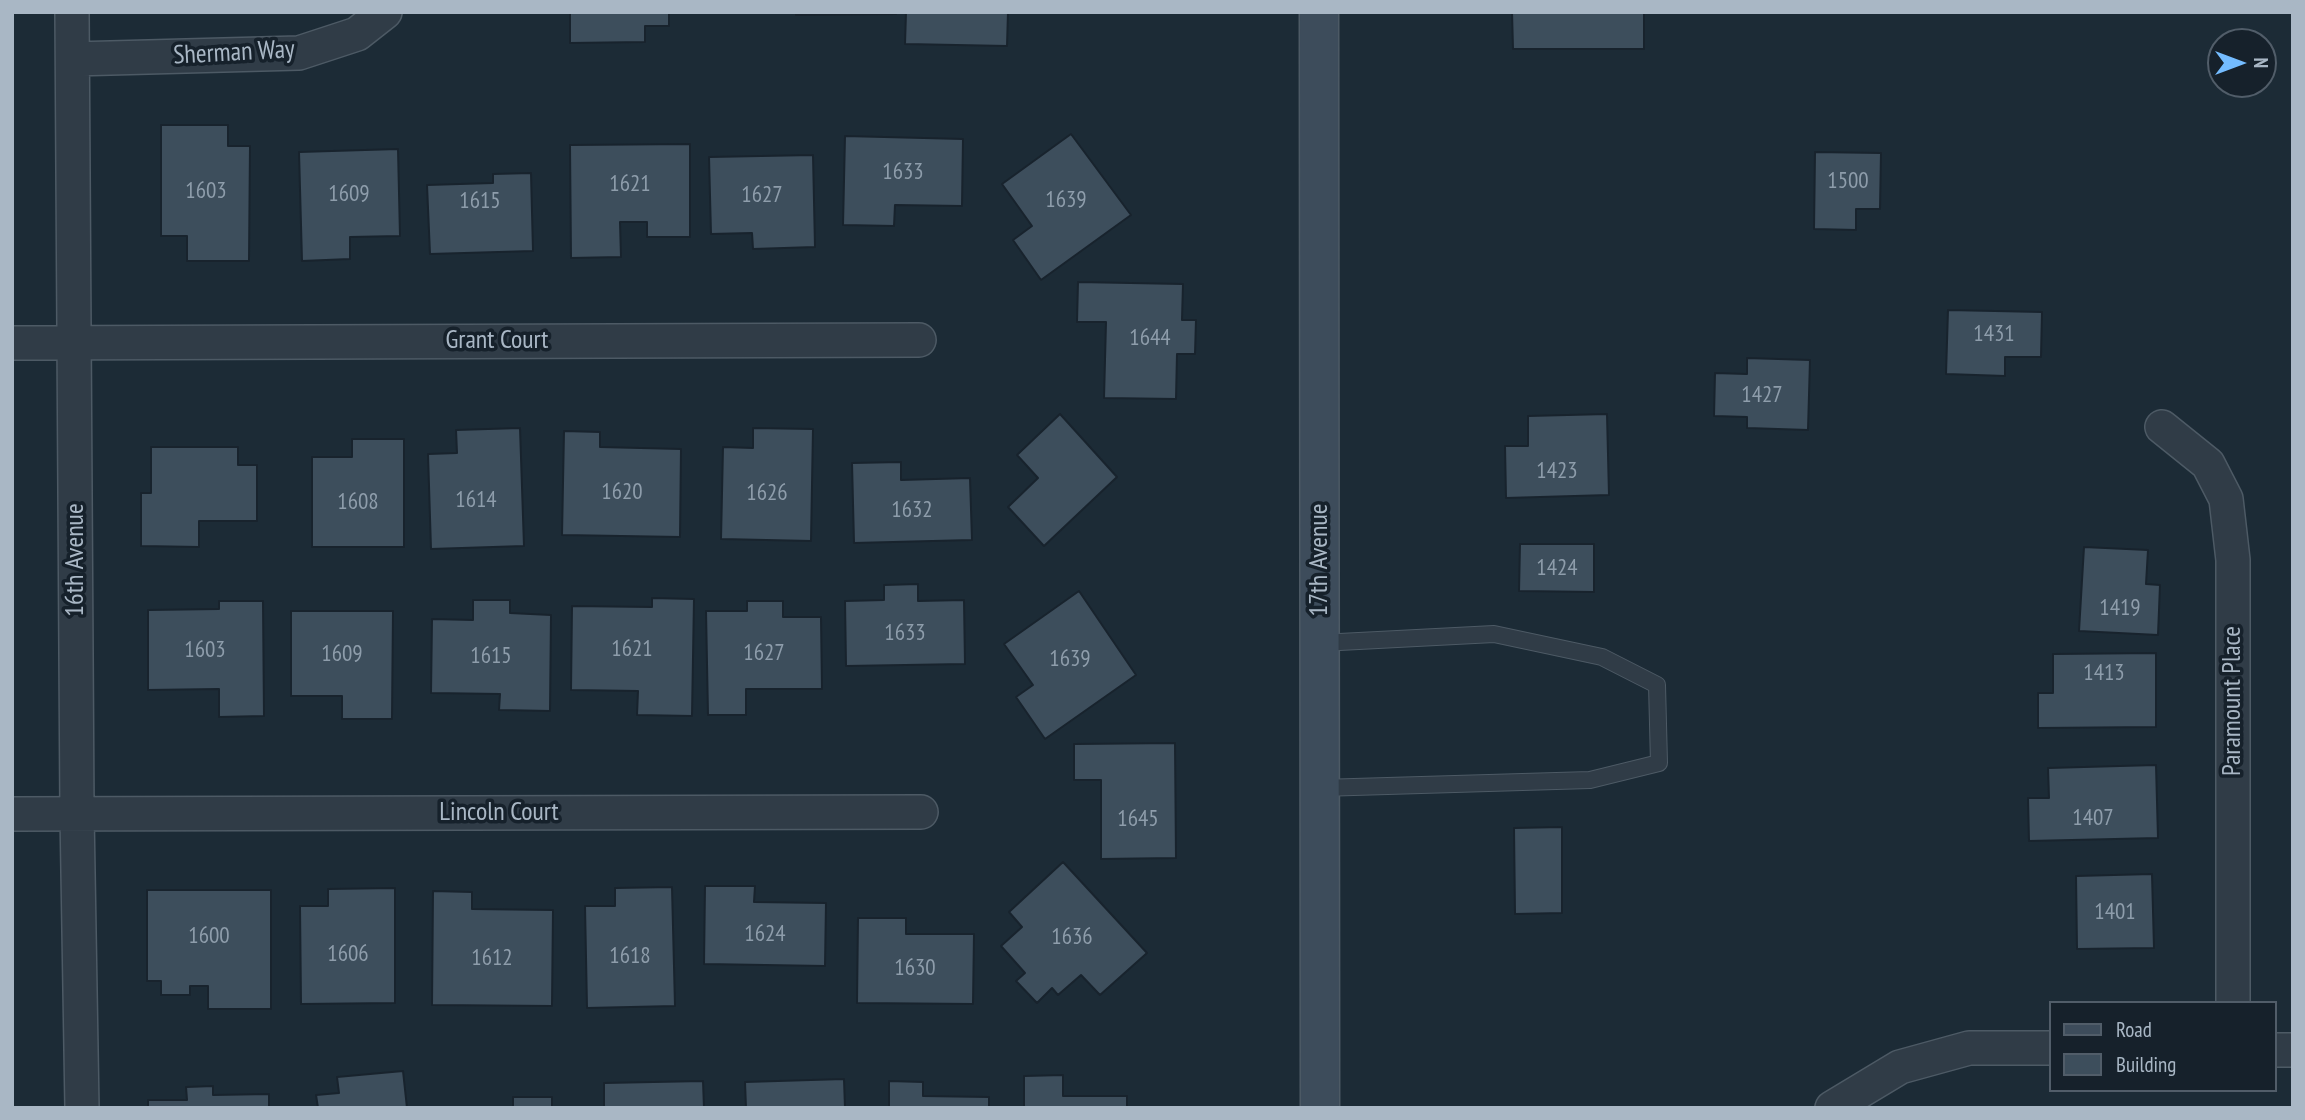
<!DOCTYPE html>
<style>
body{margin:0}
#map{position:relative;width:2305px;height:1120px;overflow:hidden;background:#1c2b36;font-family:"PT Sans Narrow",sans-serif}
canvas{display:block}
.frame{position:absolute;inset:0;border:14px solid #a9b7c5;pointer-events:none}
.legend{position:absolute;left:2049px;top:1001px;width:228px;height:91px;box-sizing:border-box;background:#16212b;border:2px solid #515d69;margin:0;padding:9px 12px;list-style:none;font-size:21px;color:#a9b7c5}
.legend li{display:flex;align-items:center;gap:14px;height:35px}
.legend b{width:35px;border:2px solid #515d69}
.north{position:absolute;left:2207px;top:28px;width:70px;height:70px;box-sizing:border-box;background:#16212b;border:2px solid #515d69;border-radius:50%;rotate:90deg;font-size:19px;font-weight:700;line-height:28px;text-align:center;color:#a9b7c5}
.north::after{content:'';display:block;margin:auto;width:24px;height:32px;background:#74bcff;clip-path:polygon(50% 0,100% 100%,50% 72%,0 100%)}
</style>
<div id="map">
<canvas width="2305" height="1120"></canvas>
<div class="frame"></div>
<ul class="legend">
<li><b style="height:9px;background:#3d4c5b"></b>Road</li>
<li><b style="height:19px;background:#3d4e5c"></b>Building</li>
</ul>
<div class="north">N</div>
</div>
<script>
const c = document.querySelector('canvas').getContext('2d');
c.lineJoin = 'round';
function fillPath(path, color) { c.fillStyle = color; c.fill(path, 'evenodd'); }
const toPath = rows => new Path2D(rows.map(r => 'M' + r).join(''));
function stroke(path, color, width, dash) { c.strokeStyle = color; c.lineWidth = width; c.lineCap = dash ? 'butt' : 'round'; c.setLineDash(dash || []); c.stroke(path); }
function drawText(font, color, halo, rows, align = 'center') {
  c.font = font + ' "PT Sans Narrow",sans-serif'; c.lineWidth = 7; c.setLineDash([]); c.textBaseline = 'middle'; c.strokeStyle = halo; c.fillStyle = color; for (const [text, x, y, turn = 0] of rows) {
    c.save(); c.translate(x, y); c.rotate((+turn || 0) * Math.PI / 180); c.textAlign = isNaN(turn) ? turn : align; if (halo) c.strokeText(text, 0, 0); c.fillText(text, 0, 0); c.restore();
  }
}
const building = toPath([
 [570,12,669,12,669,26,645,26,645,42,570,43,570,12],
 [796,12,896,12,896,14,796,15,796,12],
 [906,12,1008,12,1007,46,905,44,906,12],
 [1512,12,1644,12,1644,49,1513,49,1512,12],
 [161,125,228,125,228,146,250,146,249,261,187,261,187,236,161,236,161,125],
 [1071,134,1131,215,1041,280,1013,240,1032,226,1002,184,1071,134],
 [845,136,963,139,962,206,895,205,894,226,843,225,845,136],
 [690,144,690,237,647,237,647,222,620,222,621,257,571,258,570,145,690,144],
 [398,149,400,236,350,237,350,259,302,261,299,152,398,149],
 [1815,152,1881,153,1880,209,1856,209,1856,230,1814,229,1815,152],
 [813,155,815,247,753,249,752,233,711,234,709,157,813,155],
 [531,173,533,251,430,254,427,185,493,183,493,174,531,173],
 [1078,282,1183,284,1182,320,1196,320,1195,354,1177,354,1176,399,1104,398,1106,322,1077,322,1078,282],
 [1948,310,2042,312,2041,357,2005,357,2005,376,1946,374,1948,310],
 [1747,358,1810,360,1808,430,1747,428,1747,417,1714,416,1715,373,1747,374,1747,358],
 [1060,414,1117,477,1044,546,1008,507,1038,478,1017,455,1060,414],
 [1607,414,1609,495,1506,498,1505,446,1528,446,1528,416,1607,414],
 [520,428,524,546,431,549,428,454,457,453,456,430,520,428],
 [753,428,813,429,811,541,721,539,723,447,753,448,753,428],
 [564,431,600,432,600,447,681,449,680,537,562,535,564,431],
 [352,439,404,439,404,547,312,547,312,457,352,457,352,439],
 [151,447,238,447,238,465,257,465,257,521,199,521,199,547,141,546,141,493,151,493,151,447],
 [901,462,901,480,970,478,972,540,854,543,852,463,901,462],
 [1520,544,1594,544,1594,592,1519,591,1520,544],
 [2084,547,2148,550,2146,584,2160,585,2158,635,2079,631,2084,547],
 [918,584,918,601,964,600,965,664,846,666,845,601,884,600,884,585,918,584],
 [1079,591,1136,675,1045,739,1016,697,1033,685,1004,644,1079,591],
 [652,598,694,599,692,716,637,715,638,691,571,690,572,606,652,607,652,598],
 [473,600,510,600,510,613,551,615,550,711,499,710,500,694,431,693,432,619,473,620,473,600],
 [219,601,263,601,264,716,219,717,219,689,148,690,148,610,219,609,219,601],
 [747,601,783,601,783,617,821,617,822,689,746,689,746,715,708,715,706,611,747,611,747,601],
 [291,611,393,611,392,719,342,719,342,696,291,696,291,611],
 [2156,653,2156,727,2038,728,2038,693,2053,693,2053,654,2156,653],
 [1175,743,1176,858,1101,859,1101,780,1074,780,1074,744,1175,743],
 [2156,765,2158,838,2029,841,2028,798,2049,798,2048,768,2156,765],
 [1562,827,1562,913,1515,914,1514,828,1562,827],
 [1063,862,1147,953,1100,995,1081,975,1058,995,1052,988,1037,1003,1016,981,1025,973,1001,946,1022,927,1009,912,1063,862],
 [2152,874,2154,948,2077,949,2076,876,2152,874],
 [705,886,755,886,754,902,826,903,825,966,704,964,705,886],
 [672,887,675,1006,587,1008,585,906,615,906,615,888,672,887],
 [395,888,395,1003,301,1004,300,906,328,906,328,889,395,888],
 [147,890,271,890,271,1009,208,1009,208,986,190,986,190,995,161,995,161,981,147,981,147,890],
 [433,891,472,892,472,909,553,910,552,1006,432,1005,433,891],
 [858,918,906,918,906,934,974,934,973,1004,857,1003,858,918],
 [403,1071,407,1108,318,1108,316,1095,339,1093,337,1077,403,1071],
 [1063,1075,1063,1096,1127,1096,1127,1108,1024,1108,1024,1076,1063,1075],
 [844,1079,845,1108,746,1108,745,1082,844,1079],
 [703,1081,704,1108,604,1108,604,1083,703,1081],
 [889,1081,923,1082,923,1096,989,1097,989,1108,889,1108,889,1081],
 [213,1086,213,1095,269,1094,269,1108,148,1108,148,1100,187,1100,186,1087,213,1086],
 [513,1097,552,1097,552,1108,513,1108,513,1097]
]);
const service = toPath([
 [1320,643,1494,634,1602,657,1657,685,1659,763,1590,780,1320,788]
]);
const minor = toPath([
 [72,12,77,813,82,1108],
 [73,59,299,53,357,34,385,12],
 [12,343,919,340],
 [2162,427,2208,464,2226,499,2233,560,2233,1003],
 [12,814,921,812],
 [2275,1050,2293,1050],
 [1832,1108,1900,1067,1969,1048,2051,1048]
]);
const secondary = toPath([
 [1319,12,1320,1108]
]);
const numberNames = [
 ["1633",903,172],
 ["1500",1848,181],
 ["1621",630,184],
 ["1603",206,191],
 ["1609",349,194],
 ["1627",762,195],
 ["1639",1066,200],
 ["1615",480,201],
 ["1431",1994,334],
 ["1644",1150,338],
 ["1427",1762,395],
 ["1423",1557,471],
 ["1620",622,492],
 ["1626",767,493],
 ["1614",476,500],
 ["1608",358,502],
 ["1632",912,510],
 ["1424",1557,568],
 ["1419",2120,608],
 ["1633",905,633],
 ["1621",632,649],
 ["1603",205,650],
 ["1627",764,653],
 ["1609",342,654],
 ["1615",491,656],
 ["1639",1070,659],
 ["1413",2104,673],
 ["1407",2093,818],
 ["1645",1138,819],
 ["1401",2115,912],
 ["1624",765,934],
 ["1600",209,936],
 ["1636",1072,937],
 ["1606",348,954],
 ["1618",630,956],
 ["1612",492,958],
 ["1630",915,968]
];
const streetNames = [
 ["Sherman Way",234,53,-3],
 ["Grant Court",497,341],
 ["16th Avenue",76,560,-90],
 ["17th Avenue",1320,560,-90],
 ["Paramount Place",2233,701,-90],
 ["Lincoln Court",499,813]
];
fillPath(building, '#3d4e5c');
stroke(building, '#18232d', 2);
stroke(service, '#4d5a65', 18);
stroke(minor, '#4d5a65', 36);
stroke(secondary, '#4d5a65', 41);
stroke(service, '#303c47', 16);
stroke(minor, '#303c47', 33);
stroke(secondary, '#3d4c5b', 38);
drawText('23px', '#8e9dab', null, numberNames);
drawText('26px', '#a9b7c5', '#16212b', streetNames);
</script>
